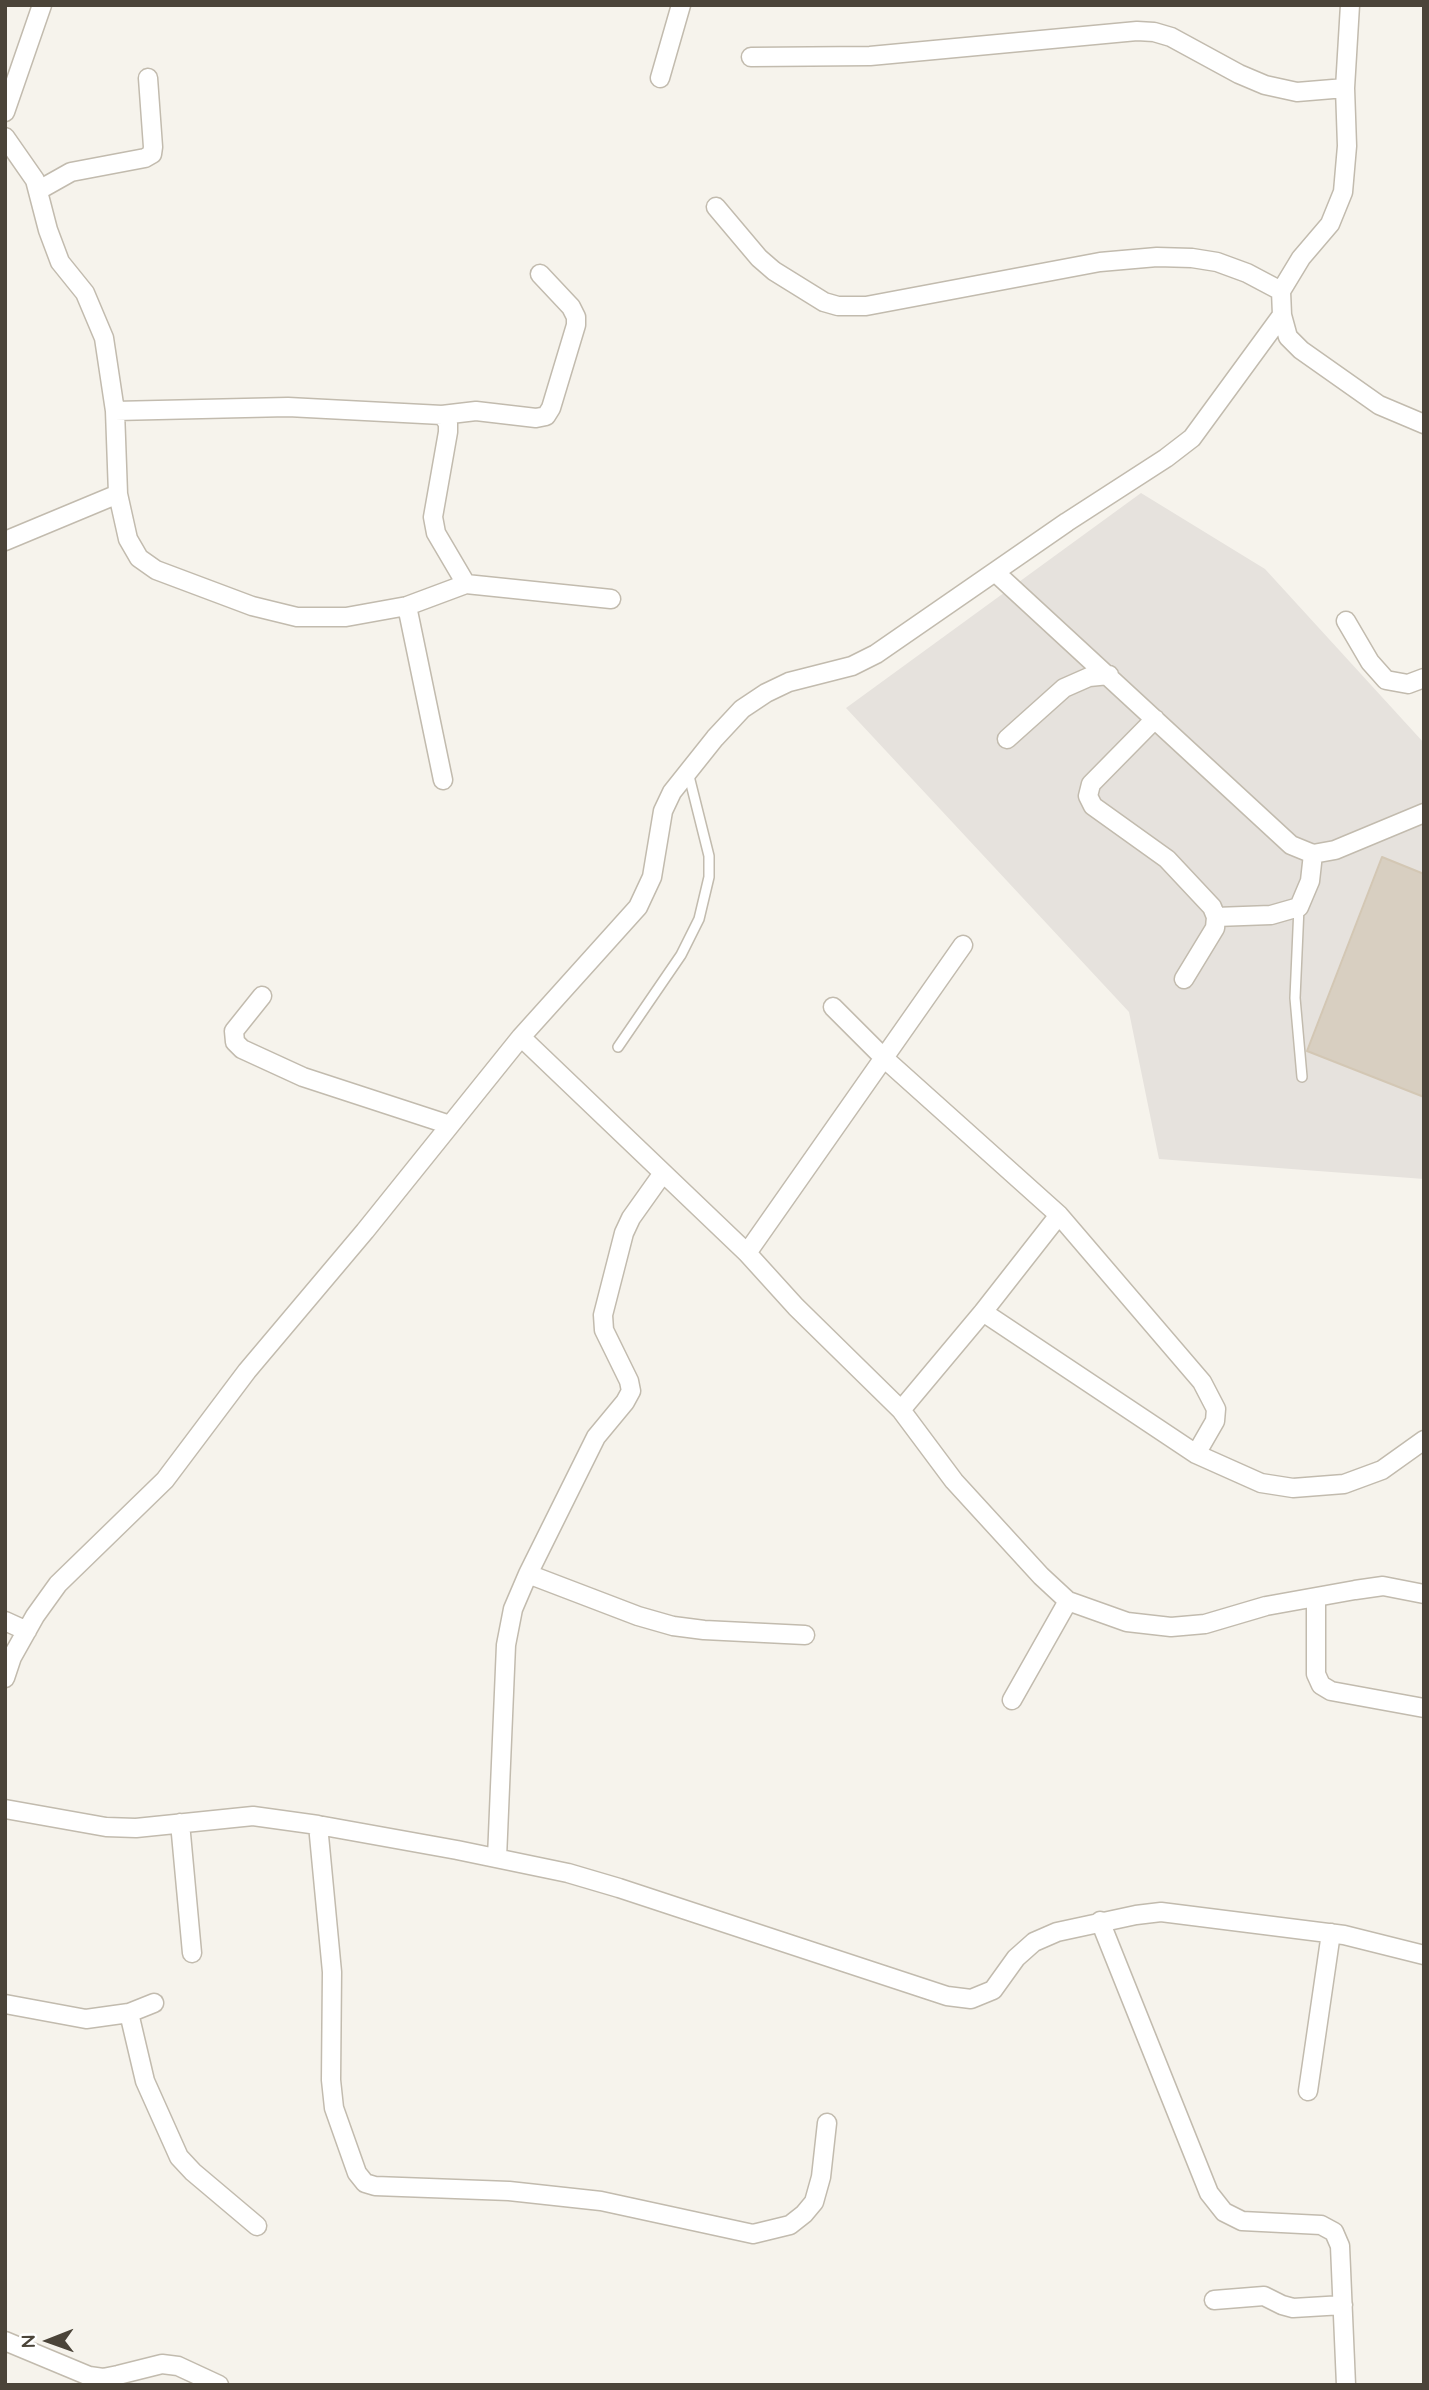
<!DOCTYPE html>
<style>
body{margin:0}
#map{position:relative;width:1429px;height:2390px;overflow:hidden;background:#f6f3ec;font-family:Quicksand,sans-serif}
canvas{display:block}
.frame{position:absolute;inset:0;border:7px solid #4b4439;pointer-events:none}
.north{position:absolute;left:14px;top:2306px;width:70px;height:70px;-webkit-text-stroke:5px #fff;paint-order:stroke;rotate:269deg;font-size:19px;font-weight:700;line-height:28px;text-align:center;color:#4b4439}
.north::after{content:'';display:block;margin:auto;width:24px;height:32px;background:#4b4439;clip-path:polygon(50% 0,100% 100%,50% 72%,0 100%)}
</style>
<div id="map">
<canvas width="1429" height="2390"></canvas>
<div class="frame"></div>
<div class="north">N</div>
</div>
<script>
const c = document.querySelector('canvas').getContext('2d');
c.lineJoin = 'round';
function fillPath(path, color) { c.fillStyle = color; c.fill(path, 'evenodd'); }
const toPath = rows => new Path2D(rows.map(r => 'M' + r).join(''));
function stroke(path, color, width, dash) { c.strokeStyle = color; c.lineWidth = width; c.lineCap = dash ? 'butt' : 'round'; c.setLineDash(dash || []); c.stroke(path); }
const industrial = toPath([
 [1141,493,1265,569,1424,743,1424,1179,1159,1159,1129,1012,846,708]
]);
const building = toPath([
 [1382,857,1424,874,1424,1097,1307,1051,1382,857]
]);
const lane = toPath([
 [1299,907,1295,998,1302,1077],
 [618,1047,681,955,699,919,709,877,709,856,688,772]
]);
const street = toPath([
 [1350,5,1345,88,1347,146,1343,192,1330,224,1301,258,1281,291,1282,315,1288,337,1301,350,1379,405,1424,424],
 [751,57,870,56,1137,31,1154,32,1171,37,1239,74,1265,85,1297,92,1345,88],
 [660,78,681,5],
 [5,112,42,5],
 [5,137,35,180,48,230,60,262,85,293,104,338,115,411,118,494,128,539,139,558,156,570,252,606,297,617,346,617,407,606,466,584,611,599],
 [39,190,71,172,145,158,152,154,153,147,148,78],
 [716,207,759,258,774,271,824,302,838,306,866,306,1100,262,1157,257,1192,258,1217,262,1247,273,1281,291],
 [115,411,288,407,442,415,448,423,448,432,433,517,436,533,466,584],
 [442,415,476,411,536,418,546,416,551,408,576,325,576,317,571,307,540,274],
 [5,541,118,494],
 [996,573,1291,845,1313,854,1335,850,1424,813],
 [407,606,443,780],
 [1346,621,1370,662,1386,680,1408,684,1424,678],
 [1155,719,1091,784,1088,796,1093,806,1167,859,1212,907,1216,917,1215,928,1184,979],
 [1007,739,1064,688,1089,677,1109,675],
 [1216,917,1271,915,1299,907,1310,881,1313,854],
 [262,996,234,1031,235,1042,242,1049,303,1077,450,1125],
 [833,1007,885,1059,1059,1215,1202,1382,1216,1409,1215,1421,1196,1454],
 [521,1037,747,1253,796,1307,901,1410,954,1481,1041,1576,1068,1601,1127,1622,1171,1627,1205,1624,1266,1606,1355,1590,1383,1586,1424,1594],
 [747,1253,963,945],
 [983,1312,1196,1454,1261,1483,1293,1488,1344,1484,1382,1470,1424,1440],
 [901,1410,983,1312,1059,1215],
 [528,1574,638,1616,673,1626,704,1630,805,1635],
 [1316,1597,1316,1674,1321,1685,1331,1691,1424,1708],
 [5,1621,27,1631],
 [5,1678,12,1657,35,1616,58,1584,165,1480,247,1371,365,1231,521,1037,638,907,652,877,663,811,672,792,715,738,742,709,766,693,789,682,852,666,876,654,1067,522,1166,458,1192,438,1282,315],
 [1012,1700,1068,1601],
 [5,1809,106,1827,136,1828,253,1816,318,1825,457,1850,568,1873,619,1888,947,1996,971,1999,993,1990,1016,1958,1034,1942,1057,1932,1136,1915,1161,1912,1344,1935,1424,1955],
 [180,1823,192,1953],
 [318,1825,332,1972,331,2080,334,2108,357,2173,365,2183,375,2186,509,2191,601,2201,753,2234,790,2225,804,2214,814,2202,821,2177,827,2123],
 [497,1858,506,1645,513,1609,528,1574,596,1437,625,1402,631,1391,629,1381,604,1330,603,1315,624,1233,631,1218,663,1173],
 [1100,1921,1209,2193,1224,2212,1242,2221,1321,2225,1334,2232,1340,2246,1346,2385],
 [5,2004,86,2019,129,2013,154,2003],
 [129,2013,145,2081,179,2157,193,2172,257,2226],
 [1308,2091,1331,1933],
 [1214,2300,1264,2296,1282,2305,1293,2308,1343,2305],
 [5,2341,89,2376,103,2378,118,2375,162,2364,178,2366,219,2385]
]);
fillPath(industrial, '#e6e2dd');
fillPath(building, '#d8cfc1');
stroke(building, '#d3c7b4', 2);
stroke(lane, '#c2bbae', 12);
stroke(street, '#c2bbae', 21);
stroke(lane, '#fff', 9);
stroke(street, '#fff', 18);
</script>
